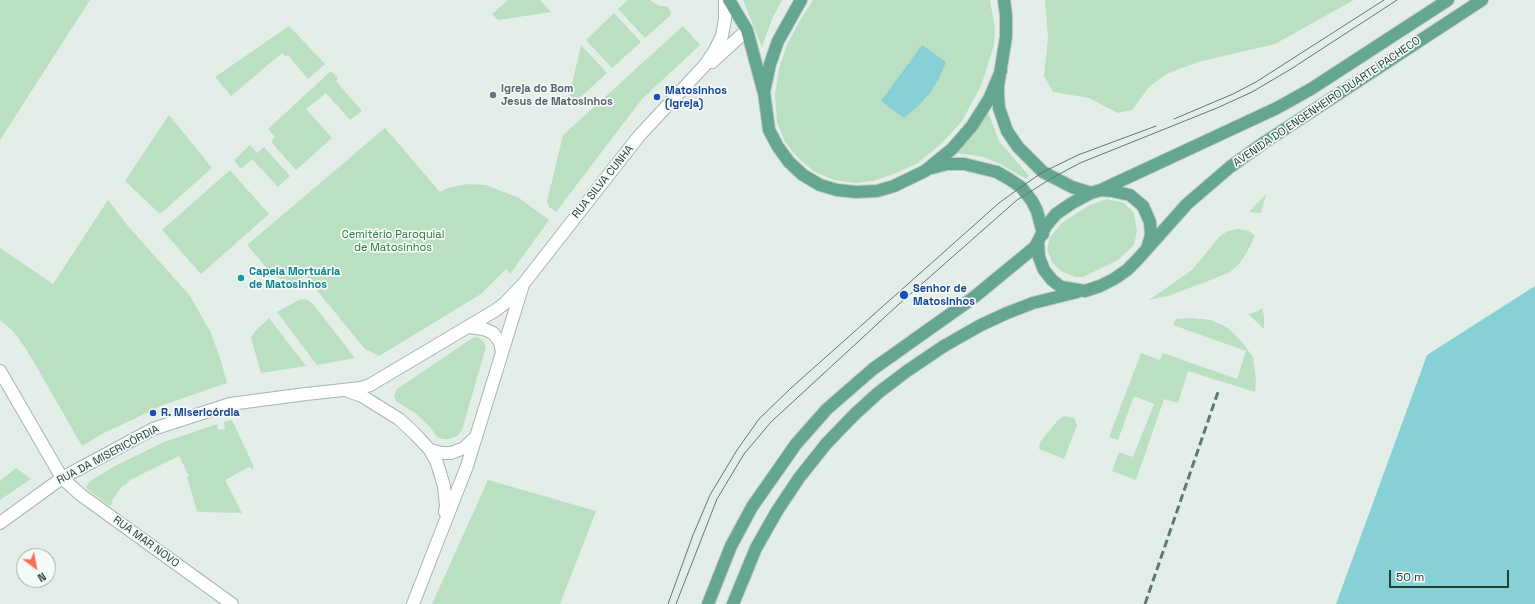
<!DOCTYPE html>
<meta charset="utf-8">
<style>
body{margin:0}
#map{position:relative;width:1535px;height:604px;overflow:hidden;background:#e3eee8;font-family:"Space Grotesk",sans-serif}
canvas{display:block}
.north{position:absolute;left:16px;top:548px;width:40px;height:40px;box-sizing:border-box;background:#f4faf6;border:1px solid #a0b0a9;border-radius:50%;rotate:148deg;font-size:11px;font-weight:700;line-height:16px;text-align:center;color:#214135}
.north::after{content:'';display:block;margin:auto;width:14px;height:18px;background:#fb6e53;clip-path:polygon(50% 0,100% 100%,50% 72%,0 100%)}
.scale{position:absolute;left:1389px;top:570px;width:120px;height:18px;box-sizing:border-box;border:2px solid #214135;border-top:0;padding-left:5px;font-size:12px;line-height:14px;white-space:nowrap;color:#214135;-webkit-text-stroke:3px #f4faf6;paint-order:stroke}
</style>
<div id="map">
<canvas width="1535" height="604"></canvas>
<div class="north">N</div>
<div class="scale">50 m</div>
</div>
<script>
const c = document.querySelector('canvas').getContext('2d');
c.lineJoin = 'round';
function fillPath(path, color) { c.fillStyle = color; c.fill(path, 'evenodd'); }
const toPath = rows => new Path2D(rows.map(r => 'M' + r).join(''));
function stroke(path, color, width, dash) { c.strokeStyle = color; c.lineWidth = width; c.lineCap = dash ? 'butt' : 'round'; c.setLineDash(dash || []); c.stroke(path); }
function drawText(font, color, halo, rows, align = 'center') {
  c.font = font + ' "Space Grotesk",sans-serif'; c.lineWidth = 3.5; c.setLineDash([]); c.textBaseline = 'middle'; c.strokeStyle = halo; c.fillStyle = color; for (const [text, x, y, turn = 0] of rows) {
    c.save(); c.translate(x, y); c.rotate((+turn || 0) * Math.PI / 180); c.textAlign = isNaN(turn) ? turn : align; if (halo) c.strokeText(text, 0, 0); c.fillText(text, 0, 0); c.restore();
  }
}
const green = toPath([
 [0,0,90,0,0,140],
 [508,0,540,0,551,12,498,20,492,14],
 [628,0,650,0,659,6,667,6,671,12,670,16,645,38,618,9],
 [743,0,782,0,772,19,762,47],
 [813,0,990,0,995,29,994,45,981,86,962,121,943,142,918,163,896,173,873,181,855,183,834,180,815,172,799,159,785,142,777,122,775,96,779,68,787,45,800,20],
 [1045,0,1354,0,1275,44,1198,62,1166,74,1149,87,1132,110,1118,113,1089,98,1053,92,1044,76,1048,38],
 [614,13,641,42,612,68,586,40],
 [289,26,325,64,308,79,288,55,286,57,282,53,231,96,215,77],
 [683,26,700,45,642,99,556,212,549,207,547,202,563,135],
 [581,45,607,73,574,103,569,98],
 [331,71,338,78,336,81,362,111,350,120,326,93,306,109,332,138,296,170,271,142,275,137,268,129],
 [988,112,999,141,1029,176,1026,179,1002,165,984,157,956,153],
 [169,115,212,168,160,214,125,181],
 [385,128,440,192,448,188,468,184,486,185,519,198,549,220,510,274,506,269,481,294,379,356,365,349,305,276,293,284,274,276,247,245],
 [250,145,257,153,264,147,290,176,278,187,252,159,241,169,234,160],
 [230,170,269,214,201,274,162,230],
 [1266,194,1261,213,1249,212],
 [1107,199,1124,203,1134,213,1137,231,1134,245,1118,260,1083,277,1075,277,1061,271,1052,262,1047,249,1050,237,1063,222,1090,205],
 [108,200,128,226,190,296,211,333,221,361,227,383,163,405,102,434,82,446,28,352,14,332,0,320,0,248,53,284],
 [1238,229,1249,231,1255,236,1247,252,1239,264,1230,272,1216,278,1168,296,1149,300,1192,270,1220,236,1228,231],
 [306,299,312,303,355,358,317,365,277,312,299,300],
 [1262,308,1264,316,1264,329,1248,314,1256,312],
 [269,318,306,366,261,373,251,338,255,331],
 [1192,318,1211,320,1228,328,1242,342,1253,357,1256,381,1255,392,1188,371,1178,403,1164,399,1136,480,1112,471,1119,452,1133,457,1154,404,1134,396,1118,440,1109,437,1141,353,1160,360,1163,353,1237,379,1246,351,1173,325,1176,319],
 [474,337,479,338,484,342,486,347,462,430,457,436,449,439,443,439,437,437,430,427,415,413,396,401,394,395,397,389],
 [1064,416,1074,418,1077,425,1064,459,1039,449,1040,442,1058,420],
 [232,420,253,465,253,470,249,467,225,480,242,513,200,512,197,511,187,477,189,476,179,456,130,480,124,486,123,485,112,500,113,501,110,506,87,489,86,487,90,481,115,466,164,442,217,424,218,430,225,429,224,422],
 [16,468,31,479,0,500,0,481],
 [488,480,596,511,560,604,432,604]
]);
const water = toPath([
 [922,45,946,62,939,79,929,94,917,107,904,118,881,101],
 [1535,286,1535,604,1336,604,1427,355]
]);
const minor = toPath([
 [712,62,747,30],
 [468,327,484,329,493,333,500,342,502,352],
 [0,371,62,478,81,495,232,604],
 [348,391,362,396,399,419,414,433,430,450,437,463,444,486,446,506,445,512],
 [430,450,442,453,451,453,464,448,475,438],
 [0,523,62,478,153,429,230,404,306,394,361,388,370,385,496,310,505,303,524,283,639,136,705,65,714,52,722,36,725,19,725,0],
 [413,604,467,466,522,288]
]);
const major = toPath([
 [729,0,747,30,763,90],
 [801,0,778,41,770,64,764,92,769,130,778,147,789,162,803,175,820,185,837,190,856,192,877,191,894,186,925,171,952,149,972,126,989,99,1001,71],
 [1004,0,1006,15,1006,37,998,86,998,96,999,108,1007,131,1018,147,1043,172,1072,187,1091,193],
 [932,168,947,164,964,164,997,172,1009,179,1021,187,1032,201,1037,211,1043,234],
 [1103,189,1277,108,1311,89,1448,0],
 [1038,242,1039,257,1044,270,1052,280,1061,287,1085,291,1100,286,1114,279,1127,270,1137,260,1187,204,1230,167,1265,142,1482,0],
 [708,604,731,546,752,507,796,444,827,409,873,369,973,298,1035,247,1046,226,1056,214,1072,203,1091,193,1101,190,1112,191,1130,195,1143,206,1150,222,1151,235,1147,249],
 [733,604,756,548,777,511,799,478,826,444,854,415,878,393,907,371,944,346,981,325,1007,313,1033,303,1077,292]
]);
const tram = toPath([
 [1174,119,1233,94,1256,82,1384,0],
 [668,604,693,535,710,495,737,450,759,419,791,388,999,203,1021,187,1043,172,1078,155,1156,126],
 [676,604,717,499,744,454,771,422,899,304,1017,200,1052,178,1080,163,1217,108,1252,92,1291,69,1397,0]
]);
const rail = toPath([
 [1145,604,1218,392]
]);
const markers = [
 [493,95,4,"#6b7280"],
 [657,97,4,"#1a4fb4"],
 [241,278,4,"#0f9aa8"],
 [904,295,5,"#1a4fb4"],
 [153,413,4,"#1a4fb4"]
];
const worshipNames = [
 ["Igreja do Bom",501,89],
 ["Jesus de Matosinhos",501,102]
];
const transitNames = [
 ["Matosinhos",665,91],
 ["(Igreja)",665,104],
 ["Senhor de",913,289],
 ["Matosinhos",913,302],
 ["R. Misericórdia",161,413]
];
const streetNames = [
 ["AVENIDA DO ENGENHEIRO DUARTE PACHECO",1327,102,-34],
 ["RUA SILVA CUNHA",603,182,-51],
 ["RUA DA MISERICÓRDIA",108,455,-28],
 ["RUA MAR NOVO",146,542,36]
];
const parkNames = [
 ["Cemitério Paroquial",393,235],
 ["de Matosinhos",393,248]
];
const cultureNames = [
 ["Capela Mortuária",249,272],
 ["de Matosinhos",249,285]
];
fillPath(green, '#bae0c1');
fillPath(water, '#87d1d6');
stroke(minor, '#a5b7af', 14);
stroke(major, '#c1cac6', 14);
stroke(minor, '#fff', 12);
stroke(major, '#64a690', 12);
stroke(tram, '#5c7c70', 1);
stroke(rail, '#5c7c70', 3, [8, 4]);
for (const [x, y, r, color] of markers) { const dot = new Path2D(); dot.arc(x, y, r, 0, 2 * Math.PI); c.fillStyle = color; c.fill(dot); stroke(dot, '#f4faf6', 1.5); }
drawText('bold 11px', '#5b616d', '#f4faf6', worshipNames, 'left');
drawText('bold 11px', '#164399', '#f4faf6', transitNames, 'left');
drawText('11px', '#214135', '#f4faf6', streetNames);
drawText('11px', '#287b41', '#f4faf6', parkNames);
drawText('bold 11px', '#0d838f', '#f4faf6', cultureNames, 'left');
</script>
